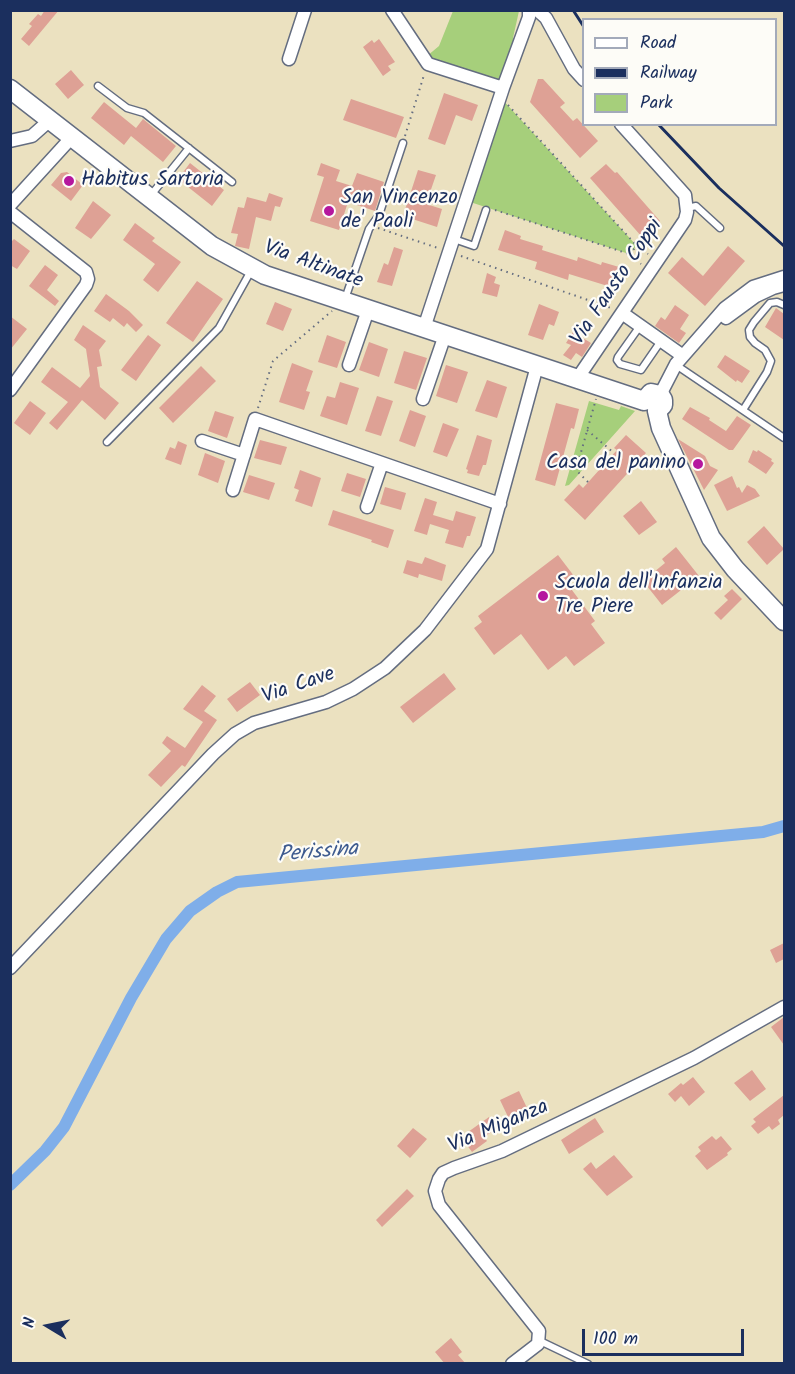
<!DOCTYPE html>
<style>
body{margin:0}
#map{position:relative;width:795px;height:1374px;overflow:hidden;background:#ebe1c0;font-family:Kalam,sans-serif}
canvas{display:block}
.frame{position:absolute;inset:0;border:12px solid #1b2f5e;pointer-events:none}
.legend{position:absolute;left:582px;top:18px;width:195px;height:108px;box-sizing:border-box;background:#fdfcf7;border:2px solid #a3aaba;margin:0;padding:8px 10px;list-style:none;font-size:18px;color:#1b2f5e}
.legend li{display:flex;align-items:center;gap:12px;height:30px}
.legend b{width:30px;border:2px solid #a3aaba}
.north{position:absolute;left:18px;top:1296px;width:60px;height:60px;-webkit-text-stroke:4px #fdfcf7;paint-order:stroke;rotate:280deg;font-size:16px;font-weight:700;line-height:24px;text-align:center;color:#1b2f5e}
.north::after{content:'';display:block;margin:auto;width:21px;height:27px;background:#1b2f5e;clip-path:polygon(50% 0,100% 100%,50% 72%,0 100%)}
.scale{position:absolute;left:582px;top:1329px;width:162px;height:27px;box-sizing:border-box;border:3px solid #1b2f5e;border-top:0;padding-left:8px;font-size:18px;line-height:21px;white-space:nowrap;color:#1b2f5e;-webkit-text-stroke:4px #fdfcf7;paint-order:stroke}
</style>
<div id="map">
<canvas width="795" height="1374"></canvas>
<div class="frame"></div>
<ul class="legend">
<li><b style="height:8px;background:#fff"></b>Road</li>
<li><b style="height:8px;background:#1b2f5e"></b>Railway</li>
<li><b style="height:16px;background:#a6cf7b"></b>Park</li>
</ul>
<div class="north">N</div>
<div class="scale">100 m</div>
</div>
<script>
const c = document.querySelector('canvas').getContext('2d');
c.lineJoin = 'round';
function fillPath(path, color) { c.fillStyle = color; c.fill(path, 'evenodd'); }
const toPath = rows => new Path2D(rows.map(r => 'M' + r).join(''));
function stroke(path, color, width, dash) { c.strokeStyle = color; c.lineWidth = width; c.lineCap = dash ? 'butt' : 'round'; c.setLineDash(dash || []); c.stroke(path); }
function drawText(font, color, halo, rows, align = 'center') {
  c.font = font + ' Kalam,sans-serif'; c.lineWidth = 4.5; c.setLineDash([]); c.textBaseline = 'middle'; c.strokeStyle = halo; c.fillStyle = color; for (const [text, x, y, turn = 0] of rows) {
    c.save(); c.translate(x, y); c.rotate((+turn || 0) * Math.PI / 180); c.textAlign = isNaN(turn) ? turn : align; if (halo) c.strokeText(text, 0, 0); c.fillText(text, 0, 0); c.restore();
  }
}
const green = toPath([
 [453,11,519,11,513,38,517,40,500,80,498,81,435,61,427,56,439,46],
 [500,97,637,246,629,254,467,201],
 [589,401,619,410,621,406,635,411,569,485,565,486]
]);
const canal = toPath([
 [10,1185,45,1151,64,1127,131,998,166,939,190,911,217,892,237,882,763,832,784,826]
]);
const building = toPath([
 [45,10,59,10,29,46,21,39,32,26,29,24,38,14,41,16],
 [379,39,395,62,388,66,391,70,383,76,363,47,372,40,374,43],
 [71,70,84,85,68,99,55,84],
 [538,79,543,79,565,103,560,107,573,121,577,118,598,141,580,158,530,102],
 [444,93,478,105,472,121,456,115,445,145,428,139],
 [351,99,404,117,396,138,343,120],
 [104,102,136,128,143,119,176,146,163,162,131,136,124,145,91,118],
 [190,163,224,190,212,206,178,179],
 [321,163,340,170,336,181,352,186,357,173,384,182,375,211,348,202,339,230,310,221,324,177,317,175],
 [606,164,615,173,617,172,660,221,642,237,590,178],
 [418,170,436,175,426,204,442,209,437,227,403,216],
 [67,172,83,185,71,201,51,185,61,173],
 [269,193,283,198,280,207,275,206,271,221,256,217,249,249,235,246,238,234,231,233,238,207,244,208,247,197,266,202],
 [93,201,111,215,91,239,75,228],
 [135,223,155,238,152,241,181,262,158,292,143,280,155,264,123,240],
 [505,230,521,236,520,239,543,246,542,250,577,261,578,257,601,265,602,262,619,267,611,287,569,274,568,280,535,269,537,262,498,250],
 [14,239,30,251,17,269,10,265,10,243],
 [728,246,745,261,705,306,668,273,682,257,703,276],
 [394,247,403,250,392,286,377,282,384,263,388,265],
 [45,265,58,275,47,290,59,301,55,306,29,286],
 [487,273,496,277,494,283,500,285,497,297,482,293],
 [197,281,223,299,193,342,166,323],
 [106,294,129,311,143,325,136,332,127,323,124,327,113,318,110,322,94,311],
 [275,302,292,309,283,331,266,324],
 [539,304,559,312,554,326,549,324,543,340,528,335],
 [675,305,689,315,680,329,686,333,679,343,655,326,661,317,665,320],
 [776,308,784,314,784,340,765,327],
 [10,316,27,329,10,350],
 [83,325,106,341,99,350,102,366,97,367,100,387,119,403,105,420,82,400,57,430,49,423,68,402,41,382,52,367,80,388,90,376,86,349,74,340],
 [573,332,591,343,582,357,576,353,571,360,563,355,571,345,566,343],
 [148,335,161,345,136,381,121,370],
 [327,335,346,342,337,368,318,362],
 [369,342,388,349,379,377,359,370],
 [404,351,427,358,416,390,394,383],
 [725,355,750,371,742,383,737,380,736,382,717,367],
 [292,363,313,371,306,391,310,392,304,410,279,402],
 [446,365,468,372,457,403,436,396],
 [201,366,216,381,173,423,159,408],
 [487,380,507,387,497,418,475,411],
 [340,382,359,388,347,425,320,416,327,396,335,398],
 [377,396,393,401,381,436,365,431],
 [30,401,46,413,30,435,14,423],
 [556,403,579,409,574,429,571,428,555,486,535,480],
 [690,407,710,418,709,420,726,431,737,416,751,425,733,450,729,450,682,419],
 [410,410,426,416,415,447,399,441],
 [215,411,234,417,227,438,208,431],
 [443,423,459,429,447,457,433,452],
 [477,435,492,440,486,465,483,465,479,476,467,473,468,470,466,469],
 [626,435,646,453,585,520,564,500,579,484,583,488,617,450,614,448],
 [678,439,705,456,710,466,718,470,704,490],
 [260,440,287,447,281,465,254,458],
 [178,441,187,445,181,465,165,459,170,447,175,449],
 [753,450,757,452,758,450,772,459,771,461,774,463,766,474,748,462],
 [205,453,225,461,218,483,198,475],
 [300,470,321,478,312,507,295,501,299,490,294,488],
 [347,473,366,479,360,497,341,491],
 [249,475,275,483,269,500,243,492],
 [732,476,737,488,739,487,742,493,747,485,755,489,760,496,727,511,714,485],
 [385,487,406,493,401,510,380,504],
 [425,498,437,502,433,515,453,521,456,511,476,517,470,536,467,536,463,548,445,543,449,530,430,524,427,535,414,531],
 [641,501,657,522,639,535,623,516],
 [333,510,394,530,388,548,371,542,372,540,328,525],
 [764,526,784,549,767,565,747,542],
 [676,547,699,576,662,605,643,581,665,563,662,559],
 [558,555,574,576,566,582,595,621,591,624,605,643,574,666,566,656,548,670,521,634,494,655,474,628,482,622,478,616],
 [425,557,446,565,442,581,419,574,418,578,403,573,407,560,422,564],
 [732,589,742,599,721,620,714,613,728,600,724,596],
 [444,673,456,689,413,723,400,707],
 [250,682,260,695,237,712,227,699],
 [202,685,216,696,204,711,217,720,185,767,182,765,161,787,148,775,171,751,162,743,167,736,185,748,203,722,183,709],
 [784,943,784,959,776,963,770,950],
 [784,1017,784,1045,771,1027],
 [752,1070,766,1089,750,1101,734,1083],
 [693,1077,705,1092,689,1106,681,1096,675,1102,668,1094,681,1083,683,1085],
 [519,1091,528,1110,509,1119,500,1100],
 [784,1095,784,1115,778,1120,780,1124,772,1130,769,1126,758,1134,751,1126,756,1122,753,1119],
 [489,1117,496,1129,484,1137,487,1141,472,1152,461,1137],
 [595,1118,604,1132,569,1154,561,1140],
 [413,1128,427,1139,410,1158,397,1146],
 [712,1136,716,1140,721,1136,732,1149,727,1153,728,1155,707,1170,695,1156,701,1151,698,1147],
 [614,1155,633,1177,607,1196,583,1169,591,1162,596,1169],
 [407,1189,414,1196,382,1227,376,1220],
 [451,1338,462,1352,458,1355,466,1364,445,1364,435,1352]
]);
const path = toPath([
 [508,105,637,246,648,254],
 [405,136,424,75],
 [495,210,629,254,641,264],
 [378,228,438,248],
 [629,254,637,246],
 [461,256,611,308],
 [258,408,273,361,332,311],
 [587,430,614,453],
 [588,482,576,470,596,399]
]);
const lane = toPath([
 [98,86,127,108,144,113,232,182],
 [151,195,189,148],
 [687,208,696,206,720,228],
 [454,239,474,246,486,210],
 [345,299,369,229,379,215,403,143],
 [640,326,618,357,617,360,620,364,641,370,661,341],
 [676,365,784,438],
 [743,410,767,372,771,361,765,350,755,343,750,337,749,330,754,322,770,303,777,302,784,305],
 [107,442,219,328,252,269],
 [540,1341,588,1364]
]);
const street = toPath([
 [392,10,428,64,503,88],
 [537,10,546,18,574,69,584,80],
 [289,59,305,10],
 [10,141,32,136,50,120],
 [10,205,72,137],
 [10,212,86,272,88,279,86,285,10,390],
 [622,313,683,356],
 [726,318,756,296,773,288,784,285],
 [424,328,503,88,529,17,529,10],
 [349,365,368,310],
 [577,379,685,220,687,212,685,195,621,124],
 [660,395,676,364,725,308,753,287,784,277],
 [423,399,445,335],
 [202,441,244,455],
 [233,490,255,419,500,504],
 [367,507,382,463],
 [10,968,213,754,235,734,254,723,326,702,353,689,385,668,425,630,487,549,537,366],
 [512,1364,538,1344,539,1331,439,1205,435,1191,439,1179,443,1173,454,1168,502,1151,694,1058,784,1007]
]);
const secondary = toPath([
 [10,89,212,246,265,275,644,401],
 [644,401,651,393,660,395,663,400,663,405,657,411],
 [657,411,661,428,711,538,735,569,784,621]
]);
const rail = toPath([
 [573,10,584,27],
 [658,124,719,188,784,246]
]);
const markers = [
 [69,181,6,"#b5179e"],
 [329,211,6,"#b5179e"],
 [698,464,6,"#b5179e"],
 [543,596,6,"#b5179e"]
];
const poiNames = [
 ["Habitus Sartoria",81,181],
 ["San Vincenzo",341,199],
 ["de' Paoli",341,223],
 ["Casa del panino",686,464,"right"],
 ["Scuola dell'Infanzia",555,584],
 ["Tre Piere",555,608]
];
const streetNames = [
 ["Via Altinate",313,266,20],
 ["Via Fausto Coppi",618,283,-56],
 ["Via Cave",299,687,-19],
 ["Via Miganza",499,1128,-23]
];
const waterNames = [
 ["Perissina",318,854,-5]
];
fillPath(green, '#a6cf7b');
stroke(canal, '#7faee9', 12);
fillPath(building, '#dea195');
stroke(lane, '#646d80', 9);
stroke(street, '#646d80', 15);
stroke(secondary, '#646d80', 21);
stroke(path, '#646d80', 2, [1.5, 4.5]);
stroke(lane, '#fff', 6);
stroke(street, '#fff', 12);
stroke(secondary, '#fff', 18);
stroke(rail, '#1b2f5e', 3);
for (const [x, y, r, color] of markers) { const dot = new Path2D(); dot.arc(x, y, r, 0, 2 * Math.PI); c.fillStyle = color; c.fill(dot); stroke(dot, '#fdfcf7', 2); }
drawText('21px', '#1b2f5e', '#fdfcf7', poiNames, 'left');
drawText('21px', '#1b2f5e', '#fdfcf7', streetNames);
drawText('italic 22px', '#3e5b8f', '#fdfcf7', waterNames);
</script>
